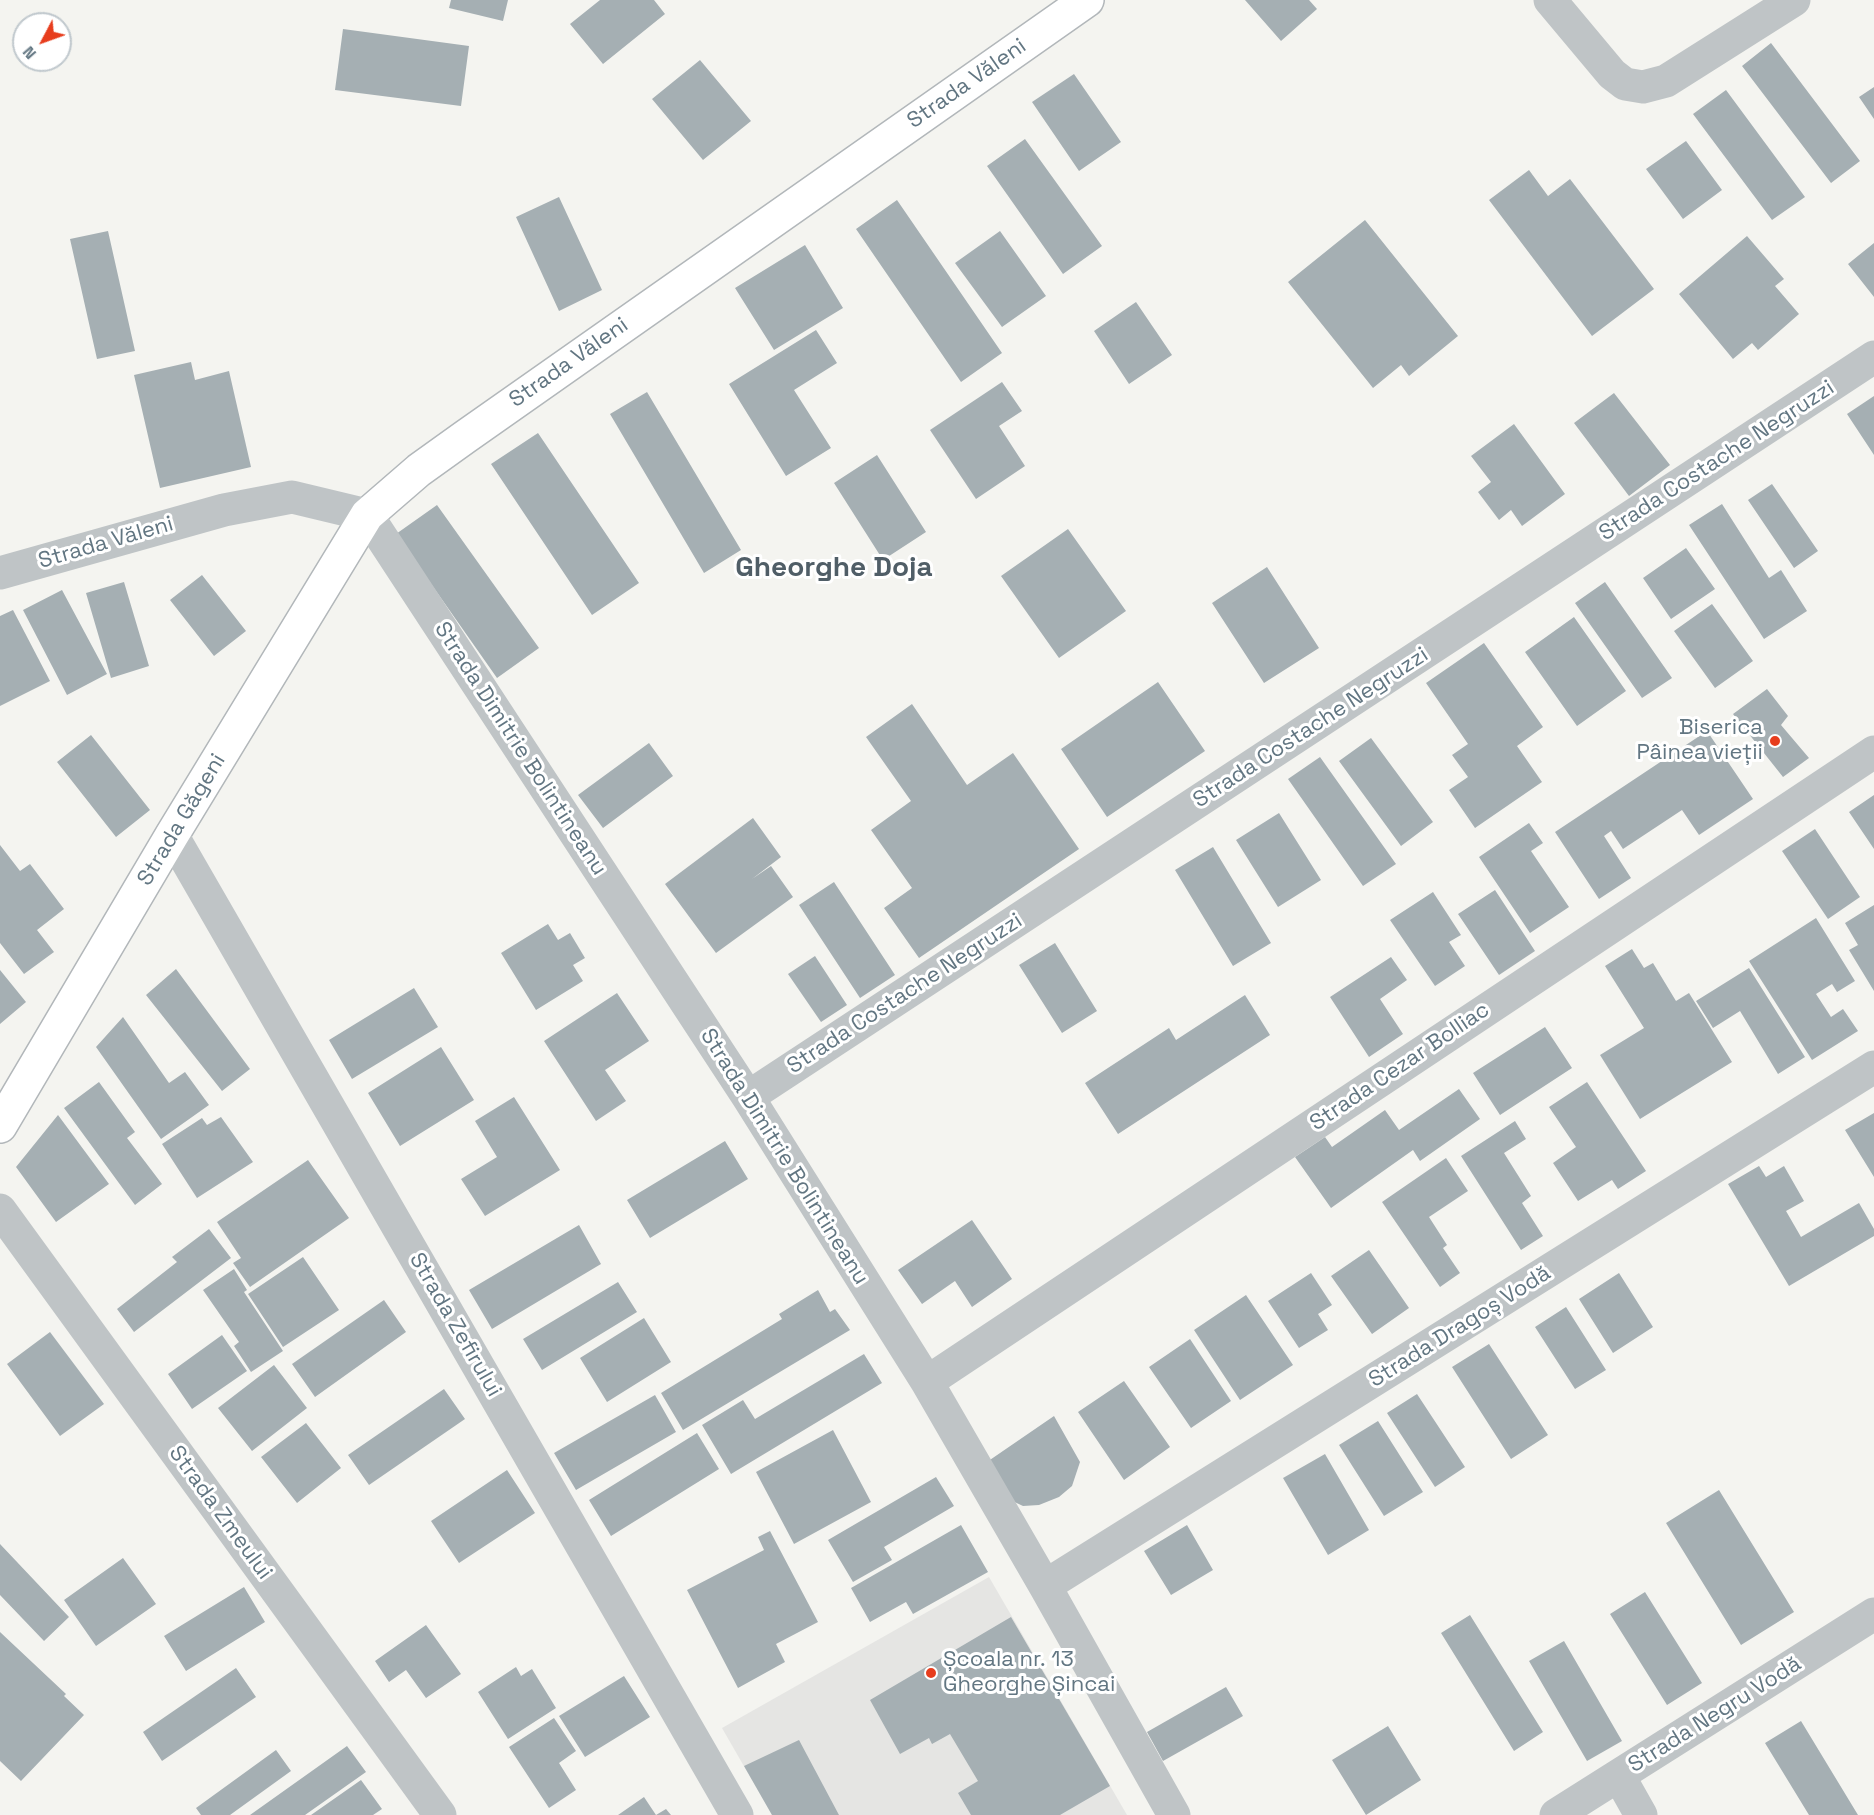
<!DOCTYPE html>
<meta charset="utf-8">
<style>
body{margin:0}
#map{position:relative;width:1874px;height:1815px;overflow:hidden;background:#f4f4f0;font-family:"Space Grotesk",sans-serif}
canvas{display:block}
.north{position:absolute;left:12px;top:12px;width:60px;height:60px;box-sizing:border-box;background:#fff;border:2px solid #c0c8cd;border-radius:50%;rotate:229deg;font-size:16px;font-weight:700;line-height:24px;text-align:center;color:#627682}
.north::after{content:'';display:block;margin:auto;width:21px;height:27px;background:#e73d1d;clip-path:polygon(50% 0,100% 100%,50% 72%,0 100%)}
</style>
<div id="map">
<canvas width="1874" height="1815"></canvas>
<div class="north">N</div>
</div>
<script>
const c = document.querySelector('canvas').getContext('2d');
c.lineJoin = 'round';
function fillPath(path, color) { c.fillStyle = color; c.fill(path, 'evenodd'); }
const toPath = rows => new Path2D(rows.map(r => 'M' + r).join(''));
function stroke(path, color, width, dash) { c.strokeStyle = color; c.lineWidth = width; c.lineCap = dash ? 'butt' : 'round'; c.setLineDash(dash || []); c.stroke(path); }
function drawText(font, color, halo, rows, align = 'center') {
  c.font = font + ' "Space Grotesk",sans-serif'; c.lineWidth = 6; c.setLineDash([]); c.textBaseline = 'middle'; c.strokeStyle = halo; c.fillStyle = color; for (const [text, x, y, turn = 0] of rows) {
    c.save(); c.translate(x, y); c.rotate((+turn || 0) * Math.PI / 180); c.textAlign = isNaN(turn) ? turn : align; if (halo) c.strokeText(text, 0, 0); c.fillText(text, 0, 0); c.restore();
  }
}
const built = toPath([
 [989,1577,1127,1815,772,1815,722,1728]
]);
const building = toPath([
 [451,0,508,0,503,21,449,8],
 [600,0,654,0,665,14,603,64,570,24],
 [1245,0,1309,0,1317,9,1281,41],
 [343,29,469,46,461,106,335,90],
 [1771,43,1860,161,1831,183,1742,66],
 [700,60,751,121,703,160,652,99],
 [1074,74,1121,142,1079,171,1032,102],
 [1874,87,1874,119,1859,97],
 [1726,90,1805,197,1772,220,1693,114],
 [1025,139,1102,246,1063,274,987,166],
 [1686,141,1722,190,1683,219,1646,169],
 [1529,170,1548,196,1570,179,1654,289,1592,336,1489,200],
 [559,197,602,290,559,311,516,217],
 [897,200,1002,353,961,382,856,229],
 [1365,220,1458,336,1409,376,1401,365,1373,388,1288,282],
 [108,231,135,351,97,359,70,239],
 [1000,231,1046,296,1002,327,955,263],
 [1747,236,1784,279,1775,286,1799,314,1758,350,1752,343,1733,359,1679,294],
 [1874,243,1874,297,1848,264],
 [805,245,843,308,774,350,735,288],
 [1136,302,1172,355,1129,384,1094,331],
 [816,330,837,363,794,390,831,448,786,476,729,384],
 [191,362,195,380,229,371,251,467,160,488,134,375],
 [1002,382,1022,411,999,426,1025,466,976,499,930,430],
 [647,392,741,550,704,573,610,414],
 [1614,393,1670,465,1629,496,1574,423],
 [1874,396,1874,455,1847,414],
 [1514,424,1565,494,1522,526,1511,510,1499,520,1478,492,1491,482,1471,456],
 [538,433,639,583,592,615,491,464],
 [877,455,926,532,883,560,834,483],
 [1772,484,1818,551,1794,568,1748,500],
 [1722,504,1769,578,1781,570,1807,611,1764,639,1689,525],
 [437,505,539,648,497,678,396,534],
 [1068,529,1126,611,1059,658,1001,576],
 [1686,548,1715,589,1671,619,1643,578],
 [1267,567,1319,648,1264,683,1212,603],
 [202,575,246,631,214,656,170,600],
 [124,582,149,666,111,678,86,593],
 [1605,582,1672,678,1642,698,1575,603],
 [62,590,107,674,67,695,23,610],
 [1712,604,1753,661,1715,688,1674,631],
 [13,610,50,681,0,706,0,616],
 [1574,617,1626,691,1577,726,1525,652],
 [1484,643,1543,727,1517,746,1542,782,1475,828,1449,790,1468,777,1452,755,1468,744,1426,683],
 [1158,682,1205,751,1107,817,1061,749],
 [1767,689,1788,716,1781,725,1809,758,1783,777,1733,714],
 [912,704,967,785,1013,753,1079,849,919,958,884,908,912,888,871,830,911,801,866,737],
 [1707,731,1753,799,1699,835,1682,810,1623,849,1611,831,1604,836,1631,878,1599,899,1555,832],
 [91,735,150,810,116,837,57,762],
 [1371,738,1433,822,1401,846,1339,761],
 [649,743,673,776,603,828,578,795],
 [1320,757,1396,864,1363,886,1288,779],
 [1874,795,1874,849,1849,812],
 [1279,813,1321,880,1278,907,1236,840],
 [753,818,781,857,752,879,771,866,793,897,716,953,665,884],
 [1529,823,1543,843,1531,851,1569,907,1530,933,1479,857],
 [1815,829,1860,897,1828,919,1782,851],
 [0,845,20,871,30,864,64,909,37,930,54,952,24,974,0,943],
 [1213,847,1271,943,1233,966,1175,870],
 [834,882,895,975,860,998,799,905],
 [1495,890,1535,951,1499,975,1458,914],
 [1433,892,1461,935,1449,942,1465,966,1435,986,1390,920],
 [1874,905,1874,991,1849,950,1858,945,1845,923],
 [1816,918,1855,981,1837,992,1832,984,1816,994,1831,1017,1843,1009,1858,1031,1812,1060,1749,961],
 [548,924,558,940,570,933,585,958,573,965,583,981,536,1010,501,953],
 [1055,943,1097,1011,1062,1033,1019,965],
 [1632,949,1644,968,1653,963,1676,1001,1689,993,1732,1062,1640,1119,1600,1055,1644,1028,1605,966],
 [815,956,847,1005,821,1022,788,974],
 [1391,957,1407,980,1380,999,1403,1034,1369,1057,1330,997],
 [1749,968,1805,1057,1778,1074,1740,1011,1713,1028,1696,1001],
 [176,969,250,1069,222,1091,146,995],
 [0,970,26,1002,0,1024],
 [414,988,438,1027,352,1079,329,1040],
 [617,993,649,1041,605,1070,626,1101,596,1121,544,1041],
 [1245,995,1270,1035,1118,1134,1085,1083,1169,1028,1176,1040],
 [123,1017,169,1083,185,1072,209,1105,161,1139,96,1047],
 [1545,1027,1572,1068,1500,1115,1473,1073],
 [441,1047,474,1100,400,1146,368,1093],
 [99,1082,135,1132,127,1138,162,1184,135,1205,64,1108],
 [1587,1082,1646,1171,1618,1189,1612,1180,1578,1201,1553,1163,1576,1147,1549,1107],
 [1459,1089,1480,1119,1420,1161,1413,1150,1331,1208,1295,1157,1325,1137,1332,1147,1385,1110,1399,1130],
 [514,1097,560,1170,485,1216,461,1179,497,1157,475,1121],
 [1874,1113,1874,1177,1845,1130],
 [58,1115,109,1184,56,1222,16,1167],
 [221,1117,253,1162,197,1198,162,1144,202,1118,207,1125],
 [1515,1121,1526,1139,1504,1153,1531,1196,1522,1203,1543,1236,1521,1250,1461,1156],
 [725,1141,748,1179,650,1238,627,1200],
 [1446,1158,1468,1191,1429,1217,1447,1245,1443,1248,1460,1273,1440,1287,1382,1202],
 [308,1160,349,1218,250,1287,233,1263,241,1258,217,1222],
 [1759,1166,1766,1177,1784,1166,1804,1201,1786,1211,1801,1237,1859,1203,1874,1229,1874,1236,1789,1286,1728,1184],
 [972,1220,1012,1279,972,1307,955,1281,922,1304,898,1270],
 [579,1225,601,1264,492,1329,469,1290],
 [209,1229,231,1258,134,1332,117,1309,177,1262,172,1257],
 [1369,1250,1409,1308,1372,1334,1331,1276],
 [303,1257,339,1310,283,1347,248,1294],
 [234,1269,247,1290,244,1292,283,1351,251,1372,234,1346,239,1342,203,1290],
 [1311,1273,1332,1305,1318,1314,1328,1330,1299,1348,1268,1301],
 [1619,1273,1653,1327,1613,1353,1579,1299],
 [618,1282,637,1312,542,1370,523,1339],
 [818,1290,830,1312,835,1309,850,1330,683,1430,661,1393,782,1319,779,1314],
 [1246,1295,1293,1365,1240,1400,1194,1330],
 [384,1300,406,1332,315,1397,292,1364],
 [1566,1307,1606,1370,1575,1389,1535,1327],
 [644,1318,671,1362,607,1402,580,1358],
 [50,1332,104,1404,60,1436,7,1364],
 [222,1335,247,1371,192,1409,168,1374],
 [1190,1339,1231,1401,1191,1428,1149,1367],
 [1489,1344,1548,1435,1511,1459,1452,1367],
 [864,1354,882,1383,731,1474,702,1425,743,1400,755,1419],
 [274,1365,307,1408,252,1451,218,1408],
 [1124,1381,1170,1447,1124,1480,1078,1412],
 [444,1389,465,1419,369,1485,348,1455],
 [1417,1394,1465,1467,1435,1487,1387,1413],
 [655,1395,676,1432,576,1490,554,1453],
 [1054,1416,1080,1462,1072,1486,1059,1497,1039,1505,1023,1506,1004,1497,984,1464],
 [1378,1421,1423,1492,1384,1516,1339,1445],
 [306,1423,341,1468,297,1503,261,1457],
 [833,1430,871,1502,794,1544,756,1472],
 [697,1433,719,1469,611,1536,589,1500],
 [1325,1454,1369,1530,1328,1555,1283,1478],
 [507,1470,535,1513,459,1563,431,1521],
 [936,1477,954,1506,884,1547,892,1560,853,1582,828,1540],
 [1719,1490,1794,1612,1741,1645,1666,1523],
 [961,1525,988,1572,913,1614,906,1602,870,1622,851,1588],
 [1187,1525,1213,1570,1171,1595,1144,1551],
 [770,1531,818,1622,776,1644,785,1662,738,1688,687,1590,764,1550,758,1537],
 [0,1544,69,1617,44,1641,0,1595],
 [123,1558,156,1604,96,1646,64,1600],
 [244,1587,265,1622,186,1671,164,1636],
 [1645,1592,1702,1683,1667,1705,1610,1614],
 [1470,1615,1543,1732,1514,1751,1441,1633],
 [1011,1617,1110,1786,1060,1815,971,1815,958,1793,978,1781,950,1734,932,1744,929,1738,900,1754,870,1700],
 [426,1625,461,1674,426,1698,406,1670,389,1682,375,1661],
 [0,1632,66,1694,64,1696,84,1715,21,1781,0,1761],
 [1564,1641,1622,1741,1587,1761,1529,1661],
 [516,1667,521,1676,532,1669,556,1708,508,1739,478,1692],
 [236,1668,256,1697,162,1761,143,1732],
 [624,1676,650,1717,585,1757,559,1716],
 [1226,1687,1243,1716,1163,1761,1147,1732],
 [554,1718,576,1751,559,1763,576,1790,549,1808,509,1747],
 [1801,1721,1858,1815,1809,1815,1765,1743],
 [1388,1726,1421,1780,1366,1815,1332,1760],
 [799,1740,839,1815,772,1815,744,1766],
 [347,1746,366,1772,305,1815,250,1815],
 [276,1750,291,1771,230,1815,201,1815,196,1808],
 [361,1780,382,1809,373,1815,311,1815],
 [644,1797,656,1815,618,1815],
 [666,1809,671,1815,656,1815]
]);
const minor = toPath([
 [1550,0,1612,74,1625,84,1643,87,1666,81,1794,0],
 [0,573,224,510,292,497,367,515,748,1097,927,1382,1045,1586,1174,1815],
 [172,835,737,1815],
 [748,1097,1874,357],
 [0,1210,440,1815],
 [927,1382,1874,752],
 [1045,1586,1874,1067],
 [1619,1776,1641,1815],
 [1556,1815,1874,1614]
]);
const major = toPath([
 [0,1126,172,835,367,515,419,470,465,437,1087,0]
]);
const markers = [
 [1775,741,6,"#e73d1d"],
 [931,1673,6,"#e73d1d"]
];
const streetNames = [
 ["Strada Văleni",967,84,-35],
 ["Strada Văleni",569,363,-35],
 ["Strada Costache Negruzzi",1717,461,-33],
 ["Strada Văleni",106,543,-16],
 ["Strada Costache Negruzzi",1311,728,-33],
 ["Strada Dimitrie Bolintineanu",520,749,57],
 ["Strada Găgeni",182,820,-59],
 ["Strada Costache Negruzzi",905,994,-33],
 ["Strada Cezar Bolliac",1400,1067,-34],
 ["Strada Dimitrie Bolintineanu",784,1157,58],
 ["Strada Zefirului",455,1325,60],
 ["Strada Dragoș Vodă",1460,1327,-32],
 ["Strada Zmeului",220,1513,54],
 ["Strada Negru Vodă",1715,1715,-32]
];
const poiNames = [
 ["Biserica",1763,728],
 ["Pâinea vieții",1763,753],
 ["Școala nr. 13",943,1660,"left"],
 ["Gheorghe Șincai",943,1685,"left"]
];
const districtNames = [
 ["Gheorghe Doja",834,568]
];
fillPath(built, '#e5e5e3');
fillPath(building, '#a5afb3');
stroke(major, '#b2b7ba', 36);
stroke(minor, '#bfc4c6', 33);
stroke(major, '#fff', 33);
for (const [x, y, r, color] of markers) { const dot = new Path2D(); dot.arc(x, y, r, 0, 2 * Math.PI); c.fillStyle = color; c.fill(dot); stroke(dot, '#fff', 2); }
drawText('22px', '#627682', '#fff', streetNames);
drawText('22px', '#627682', '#fff', poiNames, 'right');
drawText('bold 28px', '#505e67', '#fff', districtNames);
</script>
